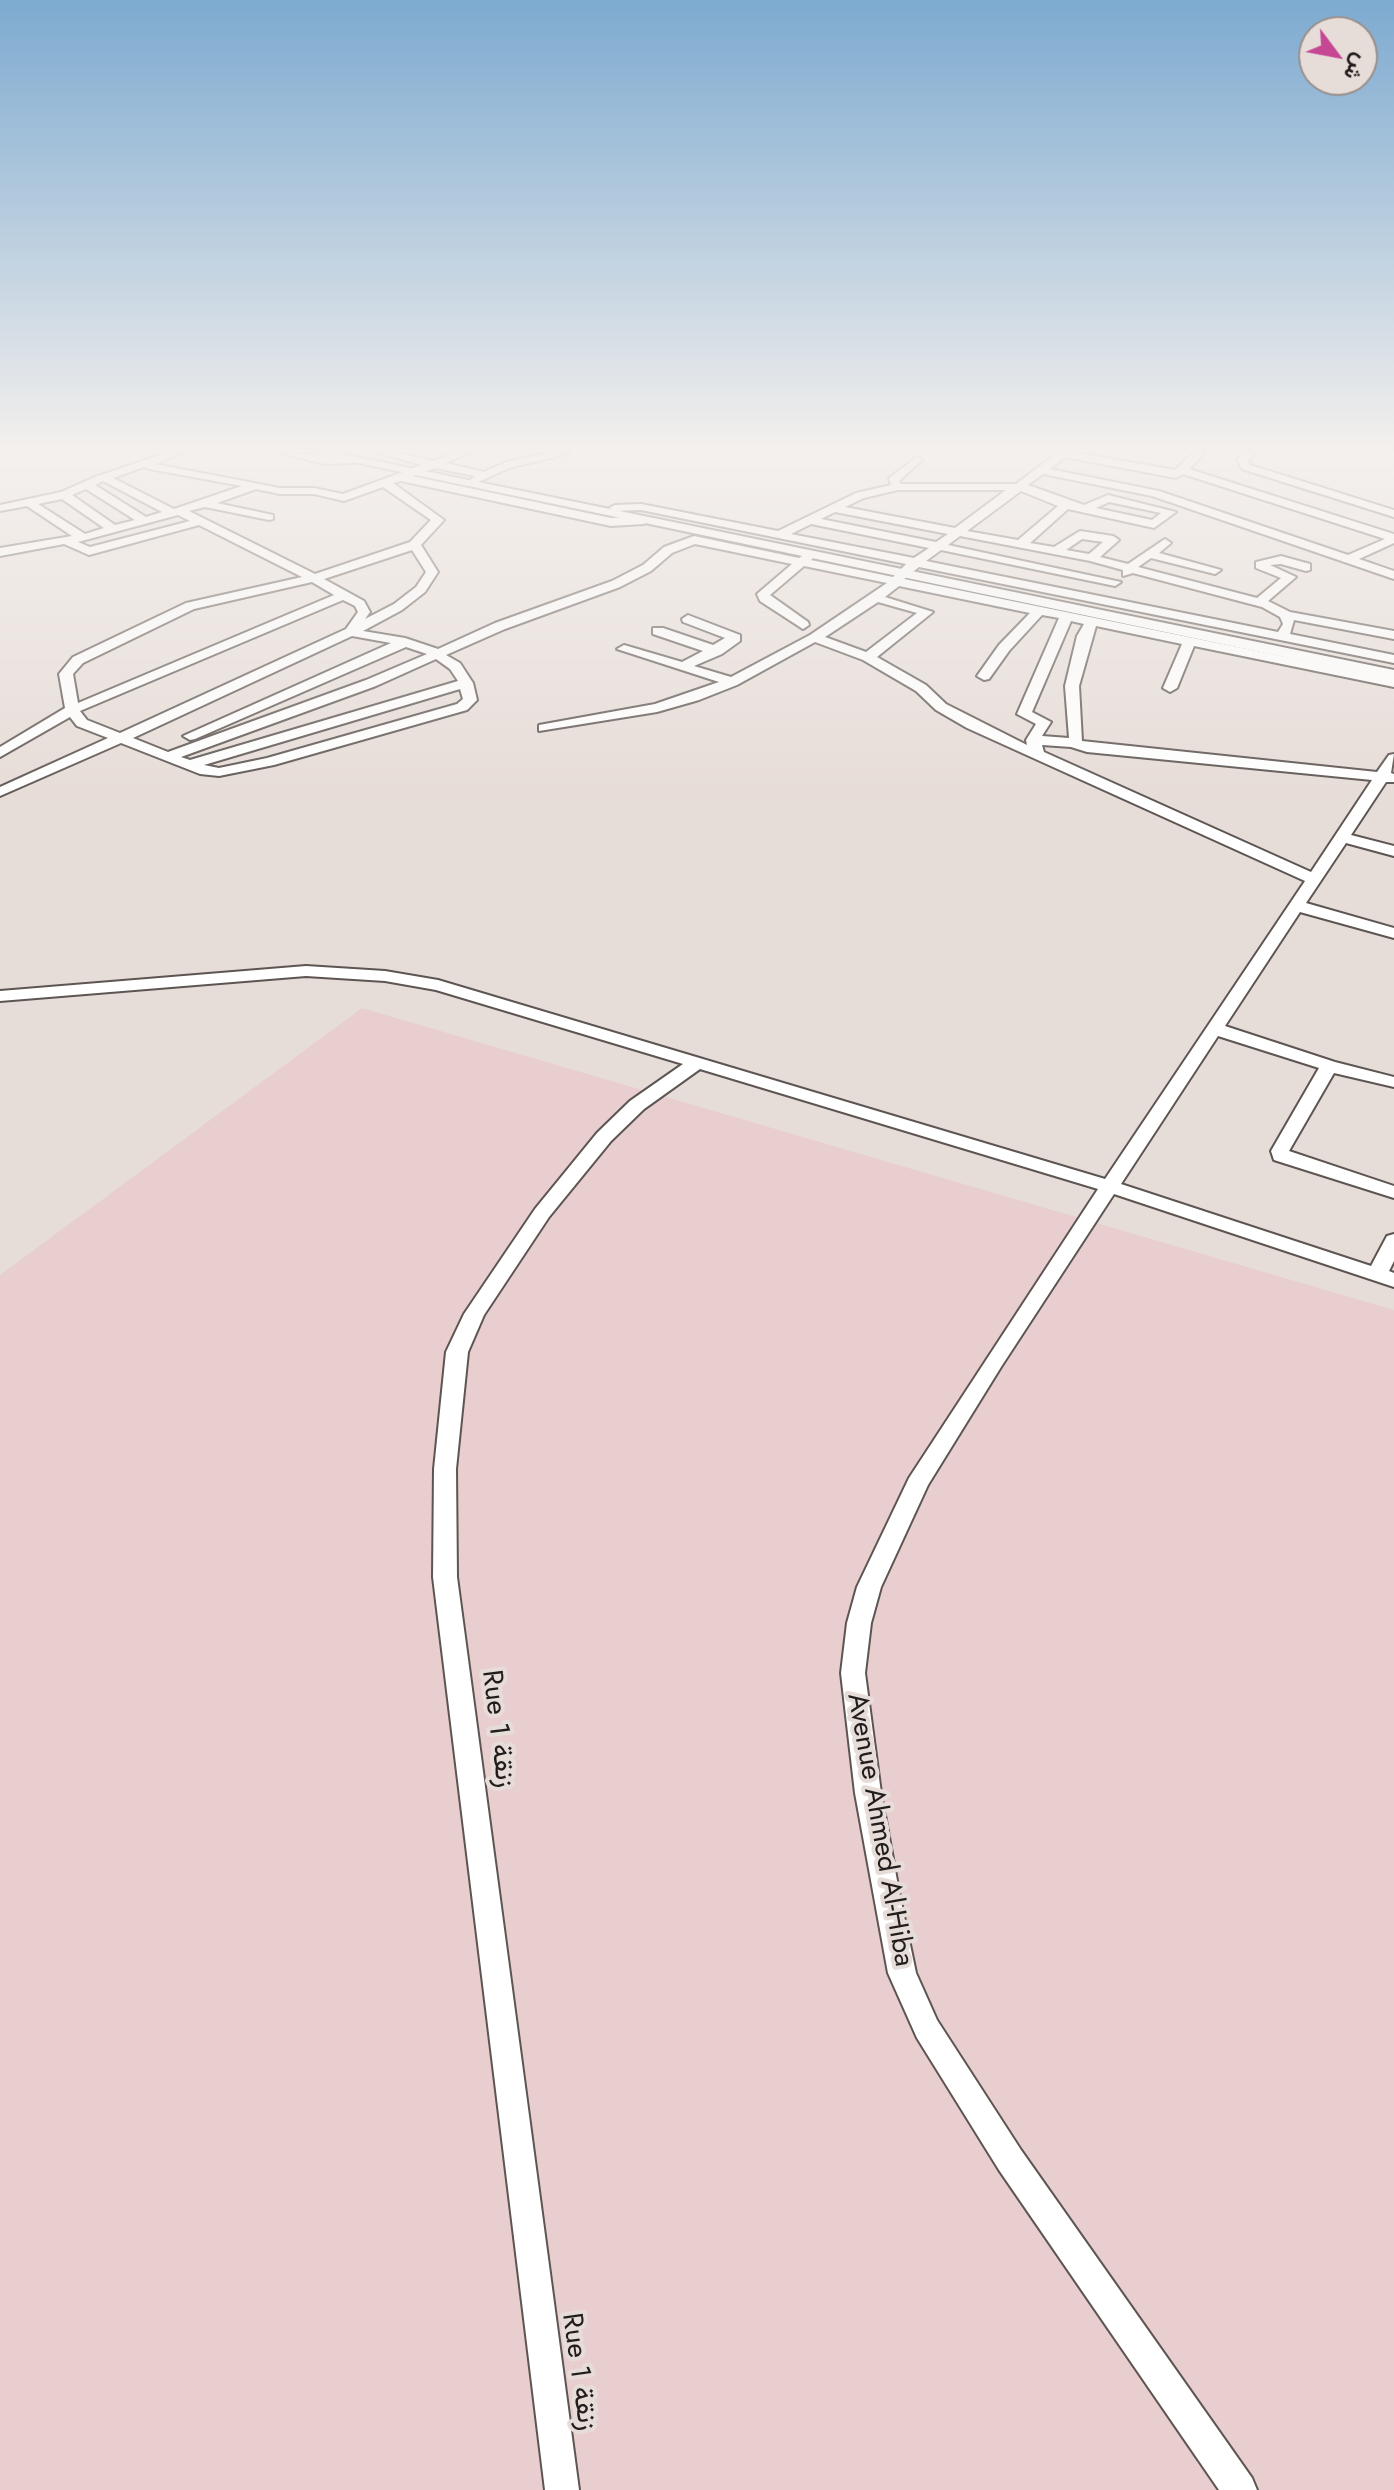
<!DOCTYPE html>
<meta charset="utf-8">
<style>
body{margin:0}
#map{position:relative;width:1394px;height:2490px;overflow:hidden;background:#e7ddd8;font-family:Jost,Vazirmatn,sans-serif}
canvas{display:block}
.north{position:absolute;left:1298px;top:16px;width:80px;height:80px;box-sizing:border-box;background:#e7ddd8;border:2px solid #98908d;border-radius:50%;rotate:122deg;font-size:22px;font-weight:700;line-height:32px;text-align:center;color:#211d1c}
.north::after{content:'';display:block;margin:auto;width:28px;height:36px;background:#c64895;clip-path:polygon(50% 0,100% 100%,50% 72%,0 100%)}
</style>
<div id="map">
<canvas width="1394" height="2490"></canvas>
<div class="north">ش</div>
</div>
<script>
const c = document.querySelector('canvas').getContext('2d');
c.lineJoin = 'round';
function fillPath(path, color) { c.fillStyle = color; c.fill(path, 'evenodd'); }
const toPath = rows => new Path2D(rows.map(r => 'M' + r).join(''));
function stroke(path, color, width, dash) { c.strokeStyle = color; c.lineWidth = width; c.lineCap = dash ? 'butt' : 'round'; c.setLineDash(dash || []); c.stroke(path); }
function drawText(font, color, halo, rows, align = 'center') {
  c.font = font + ' Jost,Vazirmatn,sans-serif'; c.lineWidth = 8; c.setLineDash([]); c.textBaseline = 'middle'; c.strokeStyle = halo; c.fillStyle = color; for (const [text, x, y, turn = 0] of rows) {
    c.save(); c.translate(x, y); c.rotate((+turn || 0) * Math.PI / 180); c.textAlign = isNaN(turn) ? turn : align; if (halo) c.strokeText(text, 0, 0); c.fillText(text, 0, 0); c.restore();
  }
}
const industrial = toPath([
 [362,1008,1394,1310,1394,2490,0,2490,0,1275]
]);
const minor = toPath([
 [166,453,182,453,155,464,280,488,314,488,343,494,422,465,378,453,399,453,433,461,453,453,469,453,446,463,484,472,506,462,548,453,570,453,509,468,476,483,470,480,475,476,435,468,412,476,611,518,644,516,650,520,644,524,611,526,401,481,393,483,444,520,421,545,438,572,425,592,402,610,363,631,405,638,438,649,495,623,612,581,643,565,664,547,694,536,799,558,810,551,816,555,811,560,893,577,906,564,641,510,615,511,609,508,615,505,641,504,778,531,856,493,891,485,889,478,917,457,922,460,899,481,901,484,1016,484,1057,453,1078,453,1175,470,1193,453,1205,453,1189,469,1394,534,1394,543,1359,559,1394,571,1394,579,1152,496,1043,474,1028,485,1084,505,1108,495,1176,512,1154,528,1068,509,1030,543,1054,547,1080,531,1113,536,1119,540,1100,557,1128,564,1165,539,1171,543,1159,553,1221,570,1215,574,1151,558,1138,567,1257,598,1281,578,1256,568,1256,562,1281,556,1310,564,1310,570,1306,571,1281,564,1270,565,1296,577,1268,601,1290,612,1394,631,1394,639,1294,620,1290,634,1394,655,1394,663,919,567,904,579,1394,679,1394,687,1194,646,1177,688,1170,692,1163,688,1182,644,1096,626,1079,686,1082,741,1377,772,1389,755,1394,754,1391,773,1394,774,1394,782,1386,782,1351,835,1394,846,1394,856,1346,843,1306,903,1394,928,1394,938,1300,912,1225,1026,1335,1062,1394,1077,1394,1087,1334,1073,1289,1151,1394,1186,1394,1198,1274,1160,1271,1151,1319,1068,1218,1036,1121,1184,1371,1266,1387,1236,1394,1234,1394,1261,1389,1271,1394,1273,1394,1287,1114,1194,1001,1367,928,1485,881,1587,871,1623,865,1673,881,1793,900,1897,916,1973,937,2020,1021,2150,1252,2478,1257,2490,1219,2490,999,2170,917,2038,888,1973,855,1793,841,1673,847,1623,857,1587,909,1478,1098,1189,700,1069,644,1109,611,1141,549,1217,484,1315,468,1352,456,1469,457,1577,579,2490,545,2490,433,1577,434,1469,446,1352,464,1314,535,1209,597,1133,630,1101,683,1064,436,990,385,981,306,976,0,1001,0,991,306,966,385,971,438,980,1105,1179,1305,881,967,728,936,710,916,691,863,660,815,642,737,685,699,700,657,712,539,731,539,725,655,704,719,682,617,649,624,645,682,662,703,651,653,634,653,628,663,628,713,645,725,638,683,622,682,619,688,615,740,635,740,641,722,654,694,666,731,677,810,635,887,583,804,566,770,595,808,622,809,625,803,629,760,601,757,594,792,564,695,544,672,553,651,571,620,587,505,629,446,655,460,663,473,683,477,700,467,710,274,765,219,776,200,774,121,743,0,796,0,787,108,738,77,726,70,717,0,757,0,747,65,708,59,674,73,657,186,603,302,577,199,525,89,555,64,544,0,556,0,548,72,536,27,506,0,511,0,505,61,492,95,477,166,453],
 [1065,457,1176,478,1183,474,1385,539,1348,555,1159,491,1050,469,1065,457],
 [144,467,149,469,242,486,174,509,113,478,144,467],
 [103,481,162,512,146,517,95,485,103,481],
 [383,487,431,520,410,542,315,574,189,511,205,507,269,520,273,519,273,515,217,503,256,489,280,494,314,494,344,501,383,487],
 [86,489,135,520,115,525,72,495,86,489],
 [898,490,1006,490,955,528,845,507,864,498,898,490],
 [1021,491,1058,506,1018,540,967,531,1021,491],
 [62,499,104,528,85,534,38,504,62,499],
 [1109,502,1161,513,1152,520,1096,508,1109,502],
 [835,512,948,534,936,542,821,519,835,512],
 [178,515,190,521,90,547,78,542,178,515],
 [811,524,929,548,914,558,791,534,811,524],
 [960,536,1090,561,1123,570,1123,576,1133,573,1262,607,1280,617,1283,624,1278,632,926,561,941,550,1115,586,1121,582,948,545,960,536],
 [1082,539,1103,542,1089,554,1066,550,1082,539],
 [412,550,426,572,416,587,394,604,365,619,370,612,364,601,324,579,412,550],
 [312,582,334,595,78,703,73,674,83,663,194,609,312,582],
 [899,586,1030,613,999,645,977,676,984,680,989,679,1009,651,1042,615,1059,618,1017,714,1036,724,1026,740,1027,745,946,704,926,685,877,657,933,612,885,597,899,586],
 [343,600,355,606,358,612,346,629,120,733,87,720,80,711,343,600],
 [878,602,917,613,866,652,825,637,878,602],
 [1071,621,1084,624,1077,636,1065,686,1069,738,1042,736,1051,722,1032,712,1071,621],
 [352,636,391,643,183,736,190,740,195,739,406,647,427,654,366,680,168,752,133,738,352,636],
 [436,659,450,669,458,681,190,760,181,757,376,686,436,659],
 [460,689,463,699,457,704,267,758,219,768,204,765,460,689],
 [1042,745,1071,747,1087,752,1372,780,1311,872,1044,752,1042,745],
 [279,453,352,457,357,460,352,463,325,464,279,453],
 [1243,453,1255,453,1248,461,1250,465,1394,510,1394,517,1242,469,1237,460,1243,453]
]);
const major = toPath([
 [311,453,337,453,1394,670,1394,680,311,453]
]);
const nearStreetnames = [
 ["Rue 1 زنقة",497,1729,83],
 ["Avenue Ahmed Al-Hiba",879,1830,80],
 ["Rue 1 زنقة",578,2372,82]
];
fillPath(industrial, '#e9cecf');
stroke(minor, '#5d5551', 4);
stroke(major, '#5d5551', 4);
fillPath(minor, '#fff');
fillPath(major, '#fff');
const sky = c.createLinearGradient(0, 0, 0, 802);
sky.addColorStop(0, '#7daad0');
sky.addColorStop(0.56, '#f4f0ed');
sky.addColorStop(1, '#f4f0ed00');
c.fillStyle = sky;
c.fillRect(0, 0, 1394, 802);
drawText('28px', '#211d1c', '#e7ddd8', nearStreetnames);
</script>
